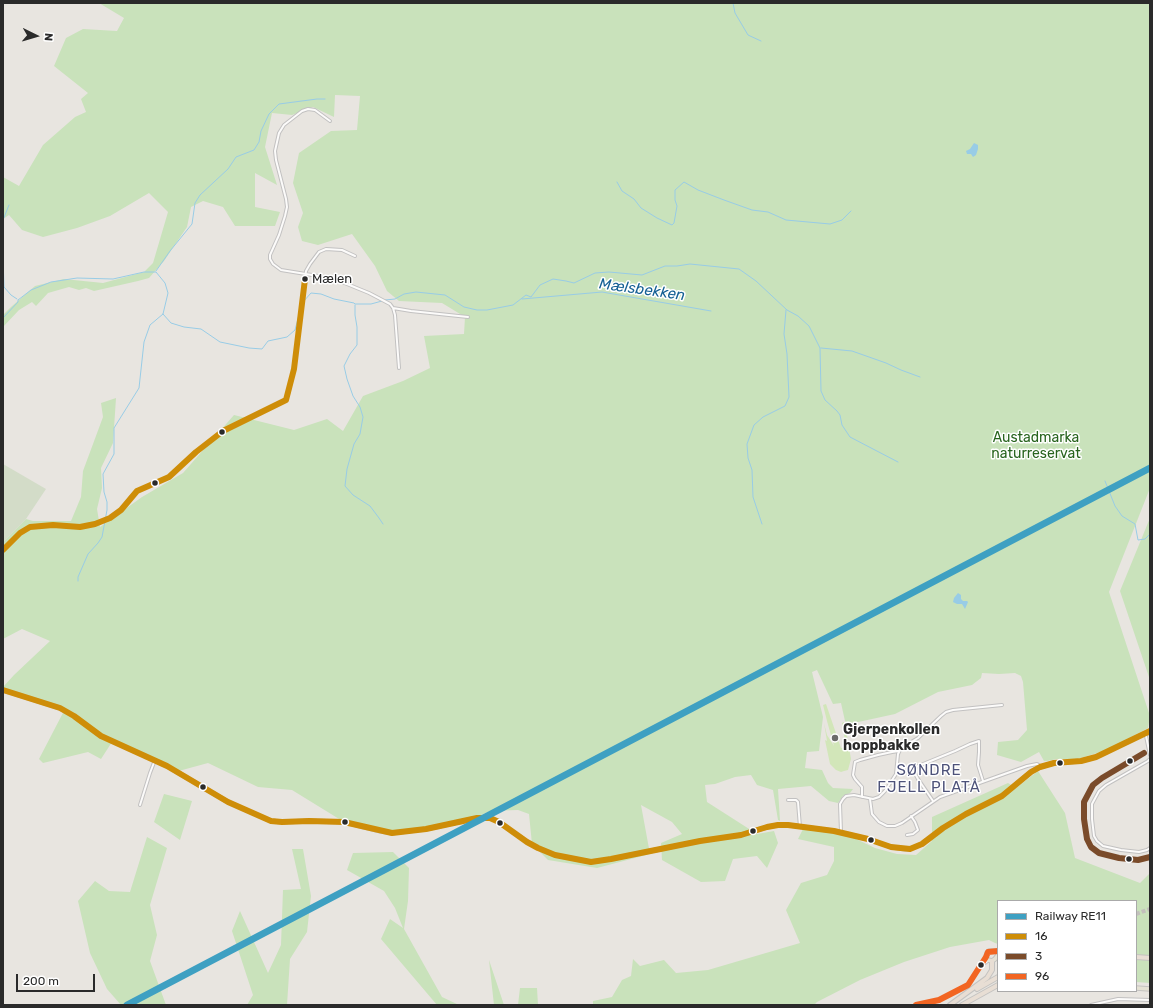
<!DOCTYPE html>
<meta charset="utf-8">
<style>
body{margin:0}
#map{position:relative;width:1153px;height:1008px;overflow:hidden;background:#e8e5e0;font-family:Rubik,sans-serif}
canvas{display:block}
.frame{position:absolute;inset:0;border:4px solid #2a2a2a;pointer-events:none}
.legend{position:absolute;left:997px;top:900px;width:140px;height:92px;box-sizing:border-box;background:#fff;border:1px solid #aaa;margin:0;padding:5px 7px;list-style:none;font-size:12px;color:#2a2a2a}
.legend li{display:flex;align-items:center;gap:8px;height:20px}
.legend b{width:20px;border:1px solid #aaa}
.north{position:absolute;left:16px;top:16px;width:40px;height:40px;-webkit-text-stroke:3px #fff;paint-order:stroke;rotate:95deg;font-size:11px;font-weight:700;line-height:16px;text-align:center;color:#2a2a2a}
.north::after{content:'';display:block;margin:auto;width:14px;height:18px;background:#2a2a2a;clip-path:polygon(50% 0,100% 100%,50% 72%,0 100%)}
.scale{position:absolute;left:16px;top:974px;width:79px;height:18px;box-sizing:border-box;border:2px solid #2a2a2a;border-top:0;padding-left:5px;font-size:12px;line-height:14px;white-space:nowrap;color:#2a2a2a;-webkit-text-stroke:3px #fff;paint-order:stroke}
</style>
<div id="map">
<canvas width="1153" height="1008"></canvas>
<div class="frame"></div>
<ul class="legend">
<li><b style="height:5px;background:#3ea0c2"></b>Railway RE11</li>
<li><b style="height:5px;background:#ce8d08"></b>16</li>
<li><b style="height:5px;background:#7a4b2a"></b>3</li>
<li><b style="height:5px;background:#f26522"></b>96</li>
</ul>
<div class="north">N</div>
<div class="scale">200 m</div>
</div>
<script>
const c = document.querySelector('canvas').getContext('2d');
c.lineJoin = 'round';
function fillPath(path, color) { c.fillStyle = color; c.fill(path, 'evenodd'); }
const toPath = rows => new Path2D(rows.map(r => 'M' + r).join(''));
function stroke(path, color, width, dash) { c.strokeStyle = color; c.lineWidth = width; c.lineCap = dash ? 'butt' : 'round'; c.setLineDash(dash || []); c.stroke(path); }
function drawText(font, color, halo, rows, align = 'center') {
  c.font = font + ' Rubik,sans-serif'; c.lineWidth = 3; c.setLineDash([]); c.textBaseline = 'middle'; c.strokeStyle = halo; c.fillStyle = color; for (const [text, x, y, turn = 0] of rows) {
    c.save(); c.translate(x, y); c.rotate((+turn || 0) * Math.PI / 180); c.textAlign = isNaN(turn) ? turn : align; if (halo) c.strokeText(text, 0, 0); c.fillText(text, 0, 0); c.restore();
  }
}
const green = toPath([
 [99,3,1150,3,1150,488,1109,592,1150,716,1148,728,1107,750,1084,757,1076,759,1057,759,1047,761,1044,761,1039,752,1021,762,997,755,998,742,1018,740,1027,730,1023,682,1021,676,1015,673,999,674,982,673,981,678,972,685,938,692,895,714,849,724,845,721,841,703,833,704,832,702,817,670,812,672,823,717,819,751,807,752,805,768,822,770,828,783,833,788,853,789,850,793,843,796,838,803,829,801,811,786,778,789,780,821,778,820,773,790,757,785,751,775,735,777,715,784,705,785,707,802,757,834,774,831,778,843,767,868,757,856,733,859,725,881,701,882,662,860,661,843,682,834,672,822,641,805,650,854,597,868,548,860,532,844,529,814,518,810,490,811,475,818,459,823,394,833,344,822,292,790,258,787,208,763,175,772,148,757,112,742,101,759,88,752,43,763,39,759,65,709,46,702,3,689,3,687,14,675,50,641,22,629,3,639,3,542,26,519,33,521,71,521,81,497,83,471,103,417,101,403,116,398,113,443,101,468,102,488,97,509,100,527,142,497,183,473,234,415,294,430,327,419,343,431,363,396,403,381,430,368,424,336,464,334,465,317,442,303,399,301,387,291,375,266,352,234,318,245,302,241,298,227,303,213,293,183,299,153,331,131,357,130,360,96,335,95,334,117,313,107,292,115,272,113,265,147,277,185,255,173,255,207,280,212,275,226,235,226,223,207,203,201,191,207,187,227,164,261,149,278,138,281,94,291,86,288,79,290,69,287,48,293,36,306,32,302,19,310,3,327,3,315,11,307,35,286,64,279,103,283,144,272,153,263,168,212,149,193,110,216,77,228,43,237,22,230,9,215,3,219,3,177,19,186,43,145,75,117,86,112,81,99,88,93,54,66,66,38,83,29,117,31,124,18],
 [1150,518,1150,680,1120,591],
 [1038,771,1065,813,1075,858,1140,883,1150,873,1150,983,1136,982,1136,901,998,901,998,944,995,943,989,940,950,947,904,962,860,980,817,1002,814,1005,593,1005,593,1001,612,997,622,980,631,976,633,959,640,966,664,960,676,973,708,970,800,943,786,910,801,883,827,875,834,861,834,847,798,839,803,829,839,834,854,838,875,848,897,854,916,855,932,841,932,817,1008,783,1016,788],
 [164,794,192,801,180,840,154,822],
 [147,837,167,848,150,905,157,935,150,961,166,1005,121,1005,107,989,90,953,78,901,95,881,109,891,130,892],
 [292,849,303,849,311,896,307,932,290,959,287,1005,247,1005,253,995,232,931,240,911,268,973,281,945,283,890,301,889],
 [393,852,409,868,408,901,404,929,442,997,459,1005,437,1005,381,939,390,919,403,928,395,908,384,891,347,870,353,853],
 [489,960,504,1005,494,1005],
 [520,988,537,988,538,1005,518,1005]
]);
const cemetery = toPath([
 [3,464,46,489,26,519,3,542]
]);
const pitch = toPath([
 [826,704,841,748,846,747,842,723,844,722,846,730,851,759,848,770,844,771,841,772,836,770,830,764,825,740,827,741,824,723,827,735,834,746,827,721,823,705]
]);
const water = toPath([
 [974,143,978,145,978,149,976,155,973,157,971,154,967,154,966,151,970,149],
 [958,593,961,595,961,599,963,601,967,601,968,602,965,609,962,604,957,604,953,602,954,598]
]);
const stream = toPath([
 [733,3,735,13,748,35,761,41],
 [617,182,622,191,634,199,641,208,657,218,672,225,674,223,677,206,675,200,675,190,684,182,698,190,724,200,752,210,768,212,786,220,830,224,842,220,851,211],
 [3,220,9,205],
 [3,257,4,287,11,295,17,299],
 [156,271,170,251,192,224,195,203,200,195,228,169,236,157,254,150,259,142,261,131,269,114,279,104,317,99,325,99],
 [522,299,602,292,711,311],
 [385,300,395,299,404,294,416,292,445,295,464,307,477,310,487,310,513,305,526,295,531,297,540,285,553,279,566,281,574,283,595,273,609,272,642,275,665,266,677,266,690,264,739,269,756,281,787,310,798,316,809,326,820,348,821,391,825,400,837,411,840,415,842,425,850,437,898,462],
 [303,302,311,293,321,294,334,299,354,303,355,304,371,304,382,301],
 [355,305,355,315,357,327,357,345,350,354,344,366,347,379,353,396,360,407,363,417,360,434,354,444,347,469,345,486,353,495,370,506,379,518,383,524],
 [163,314,171,323,184,327,201,329,220,342,249,348,262,349,268,341,287,337,295,330,300,311],
 [3,318,18,302,18,300,31,290,51,282,77,278,113,279,144,272,156,272,165,283,168,293,163,314,150,325,144,342,139,388,114,428,114,454,103,474,104,492,107,502,107,510,102,537,98,543,88,554,78,577,78,581],
 [821,348,852,351,886,363,901,370,920,377],
 [1105,481,1115,506,1122,516,1135,524,1138,540,1145,539,1150,534],
 [762,524,753,497,752,470,748,458,747,444,754,425,763,417,785,406,789,397,787,354,784,334,786,310]
]);
const motorwayTunnel = toPath([
 [1136,914,1150,909]
]);
const minor = toPath([
 [330,121,315,110,308,109,302,111,284,125,279,133,275,151,276,160,286,199,287,207,285,216,279,235,270,255,270,259,273,264,281,270,318,276,342,282,369,293,390,304,393,308,395,315,399,368],
 [393,308,411,311,468,317],
 [3,550,20,533,30,527,53,525,80,527,95,524,110,518,121,510,131,497,137,491,169,477,196,452,223,431,284,401,288,395,294,369,304,287,306,271,310,264,319,252,326,249,342,250,355,256],
 [1150,734,1146,733,1146,736,1150,755],
 [1150,759,1148,761,1106,785,1099,791,1092,804,1092,819,1094,836,1097,841,1103,846,1121,850,1139,852,1147,850,1150,848],
 [912,768,918,779,933,801],
 [897,770,906,771,955,751,970,744,979,741,979,752,978,765,983,781],
 [862,797,862,787,855,779,853,775,855,762,860,760,878,755,892,752,899,751],
 [870,799,872,814,879,822,887,826,895,826,902,823,940,797,1027,766,1037,764,1040,766],
 [788,800,796,800,798,802,800,827],
 [140,805,150,773,155,760],
 [841,832,840,804,843,799,846,796,854,795,873,799,879,797,885,791,896,774,898,754,901,748,918,738,941,716,946,712,953,710,1002,705],
 [907,835,913,834,918,830,915,822,911,816],
 [981,966,989,960],
 [916,1005,939,1000,961,989,968,985,973,978,983,961,986,957],
 [1091,1005,1118,999,1150,1000]
]);
const secondary = toPath([
 [3,690,60,708,74,716,101,736,167,766,228,802,271,821,282,822,309,821,344,822,380,831,392,833,426,829,477,818,490,818,499,822,527,842,538,848,555,855,591,862,611,859,700,841,741,835,767,827,778,825,788,825,834,831,868,839,891,847,905,849,910,849,922,844,943,828,966,814,1002,796,1031,772,1040,767,1054,763,1081,761,1096,757,1150,731]
]);
const primary = toPath([
 [998,951,989,951,987,953,986,957,988,960,992,961,995,959,998,955],
 [1136,988,1150,989]
]);
const motorway = toPath([
 [1136,957,1150,958],
 [977,989,998,977],
 [950,1005,987,978,992,970,992,961],
 [962,1005,998,985]
]);
const bus1 = toPath([
 [3,550,20,533,30,527,53,525,80,527,95,524,110,518,121,510,137,491,169,477,196,452,223,431,286,400,294,369,305,279],
 [3,690,60,708,74,716,101,736,167,766,228,802,271,821,282,822,309,821,344,822,392,833,426,829,477,818,490,818,499,822,527,842,538,848,555,855,591,862,611,859,700,841,741,835,767,827,778,825,788,825,834,831,868,839,891,847,910,849,922,844,943,828,966,814,1002,796,1031,772,1040,767,1054,763,1081,761,1096,757,1150,731]
]);
const bus2 = toPath([
 [1144,753,1102,778,1093,785,1084,802,1084,819,1087,839,1091,847,1099,853,1119,858,1138,860,1150,857]
]);
const bus3 = toPath([
 [916,1005,939,1000,968,985,986,957,988,952,998,951]
]);
const rail1 = toPath([
 [127,1005,1150,468]
]);
const markers = [
 [305,279,3.5,"#2a2a2a"],
 [222,432,3.5,"#2a2a2a"],
 [155,483,3.5,"#2a2a2a"],
 [835,738,4,"#6c6b6a"],
 [1130,761,3.5,"#2a2a2a"],
 [1060,763,3.5,"#2a2a2a"],
 [203,787,3.5,"#2a2a2a"],
 [345,822,3.5,"#2a2a2a"],
 [500,823,3.5,"#2a2a2a"],
 [753,831,3.5,"#2a2a2a"],
 [871,840,3.5,"#2a2a2a"],
 [1129,859,3.5,"#2a2a2a"],
 [981,965,3.5,"#2a2a2a"]
];
const busNames = [
 ["Mælen",312,279]
];
const parkNames = [
 ["Austadmarka",1036,438],
 ["naturreservat",1036,454]
];
const poiNames = [
 ["Gjerpenkollen",843,730],
 ["hoppbakke",843,746]
];
const waterNames = [
 ["Mælsbekken",642,290,8]
];
const neighbourhoodNames = [
 ["SØNDRE",929,771],
 ["FJELL PLATÅ",929,788]
];
fillPath(green, '#c9e2bb');
fillPath(cemetery, '#d3dcc8');
fillPath(pitch, '#d2e6b9');
fillPath(water, '#98cce6');
stroke(stream, '#98cce6', 1);
stroke(motorwayTunnel, '#c2c0bc', 4, [4, 2]);
stroke(minor, '#c2c1c1', 4);
stroke(secondary, '#c2c1c1', 5);
stroke(primary, '#c4c3c1', 5.5);
stroke(motorway, '#c4c3c1', 6);
stroke(minor, '#fcfbfa', 2);
stroke(secondary, '#fcfbfa', 3);
stroke(primary, '#e5e2d4', 3.5);
stroke(motorway, '#e8ded4', 4);
stroke(bus1, '#ce8d08', 6);
stroke(bus2, '#7a4b2a', 6);
stroke(bus3, '#f26522', 6);
stroke(rail1, '#3ea0c2', 7);
for (const [x, y, r, color] of markers) { const dot = new Path2D(); dot.arc(x, y, r, 0, 2 * Math.PI); c.fillStyle = color; c.fill(dot); stroke(dot, '#fff', 1.5); }
drawText('13px', '#2a2a2a', '#fff', busNames, 'left');
drawText('14px', '#28641e', '#fff', parkNames);
drawText('bold 14px', '#2a2a2a', '#fff', poiNames, 'left');
drawText('italic 15px', '#156094', '#fff', waterNames);
c.letterSpacing = '1px';
drawText('15px', '#4d5279', '#fff', neighbourhoodNames);
c.letterSpacing = '0px';
</script>
